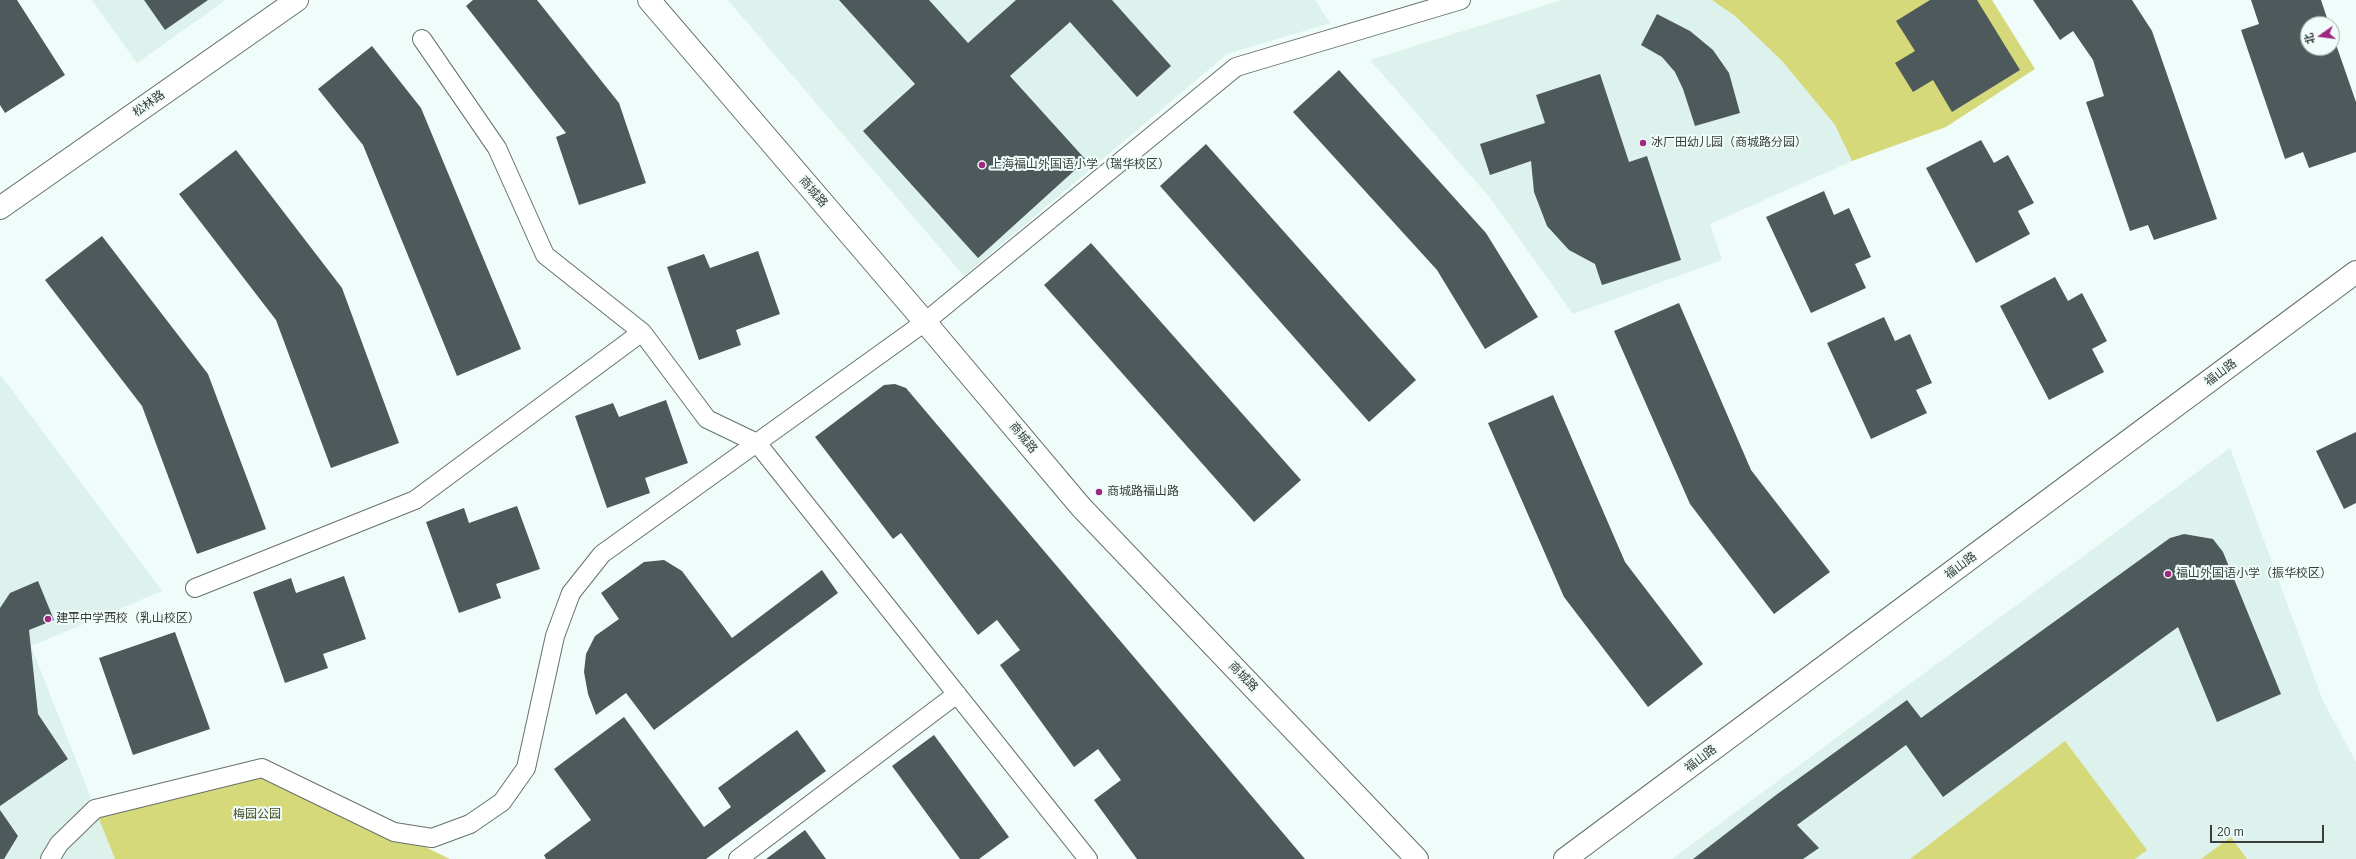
<!DOCTYPE html>
<meta charset="utf-8">
<style>
body{margin:0}
#map{position:relative;width:2356px;height:859px;overflow:hidden;background:#f0fcf9;font-family:Helvetica,"Noto Sans SC",sans-serif}
canvas{display:block}
.north{position:absolute;left:2300px;top:16px;width:40px;height:40px;box-sizing:border-box;background:#f0fcf9;border:1px solid #a7b0ae;border-radius:50%;rotate:256deg;font-size:11px;font-weight:700;line-height:16px;text-align:center;color:#393e3d}
.north::after{content:'';display:block;margin:auto;width:14px;height:18px;background:#9f2880;clip-path:polygon(50% 0,100% 100%,50% 72%,0 100%)}
.scale{position:absolute;left:2210px;top:825px;width:114px;height:18px;box-sizing:border-box;border:2px solid #393e3d;border-top:0;padding-left:5px;font-size:12px;line-height:14px;white-space:nowrap;color:#393e3d;-webkit-text-stroke:3px #f0fcf9;paint-order:stroke}
</style>
<div id="map">
<canvas width="2356" height="859"></canvas>
<div class="north">北</div>
<div class="scale">20 m</div>
</div>
<script>
const c = document.querySelector('canvas').getContext('2d');
c.lineJoin = 'round';
function fillPath(path, color) { c.fillStyle = color; c.fill(path, 'evenodd'); }
const toPath = rows => new Path2D(rows.map(r => 'M' + r).join(''));
function stroke(path, color, width, dash) { c.strokeStyle = color; c.lineWidth = width; c.lineCap = dash ? 'butt' : 'round'; c.setLineDash(dash || []); c.stroke(path); }
function drawText(font, color, halo, rows, align = 'center') {
  c.font = font + ' Helvetica,"Noto Sans SC",sans-serif'; c.lineWidth = 4; c.setLineDash([]); c.textBaseline = 'middle'; c.strokeStyle = halo; c.fillStyle = color; for (const [text, x, y, turn = 0] of rows) {
    c.save(); c.translate(x, y); c.rotate((+turn || 0) * Math.PI / 180); c.textAlign = isNaN(turn) ? turn : align; if (halo) c.strokeText(text, 0, 0); c.fillText(text, 0, 0); c.restore();
  }
}
const built = toPath([
 [92,0,226,0,137,63],
 [728,0,1315,0,1330,23,1227,54,964,276],
 [1562,0,1712,0,1735,16,1782,61,1835,125,1852,161,1710,224,1722,260,1573,314,1491,199,1370,60],
 [0,374,162,591,31,646,115,859,0,859],
 [2230,448,2323,701,2356,762,2356,859,1672,859]
]);
const green = toPath([
 [1712,0,1992,0,2035,69,1946,127,1852,161,1835,125,1782,61,1735,16],
 [2065,741,2147,850,2135,859,1910,859],
 [262,768,450,859,115,859,95,809],
 [2231,837,2247,859,2201,859]
]);
const building = toPath([
 [0,0,17,0,65,75,5,113,0,105],
 [144,0,208,0,165,30],
 [473,0,537,0,619,103,646,183,579,205,556,137,566,133,466,6],
 [839,0,929,0,968,43,1016,0,1112,0,1171,66,1137,97,1070,22,1010,76,1086,160,978,258,863,131,915,84],
 [1930,0,1977,0,2020,70,1952,112,1933,80,1913,92,1895,63,1915,51,1896,21],
 [2033,0,2132,0,2152,31,2217,219,2154,240,2148,225,2130,231,2086,102,2104,96,2093,60,2073,31,2060,40],
 [2251,0,2321,0,2329,24,2308,24,2308,48,2332,48,2332,33,2356,102,2356,152,2309,168,2303,152,2285,159,2241,30,2259,24],
 [1657,14,1690,31,1713,50,1729,73,1740,113,1695,126,1683,89,1675,72,1662,57,1641,45],
 [372,46,421,108,521,349,457,376,363,145,318,89],
 [1339,70,1486,233,1538,317,1485,349,1437,270,1293,112],
 [1600,74,1629,162,1647,156,1681,260,1602,285,1595,264,1569,250,1547,226,1534,192,1531,161,1490,175,1480,144,1545,123,1536,95],
 [1981,140,1994,163,2008,155,2034,203,2018,211,2030,234,1976,263,1926,168],
 [1206,144,1416,380,1369,422,1160,186],
 [236,150,342,288,399,443,331,468,276,320,179,194],
 [1824,191,1834,215,1849,208,1871,257,1855,264,1866,288,1811,313,1766,217],
 [102,236,208,374,266,529,197,554,142,406,45,280],
 [1091,243,1301,480,1254,522,1044,285],
 [758,251,780,314,736,330,741,345,699,360,667,267,704,254,710,268],
 [2055,277,2068,301,2082,293,2107,341,2092,349,2104,372,2049,400,2000,306],
 [1679,303,1751,470,1830,572,1774,614,1690,504,1614,331],
 [1884,317,1895,341,1910,334,1932,383,1916,390,1927,413,1871,439,1827,343],
 [895,384,906,388,1305,859,1137,859,1094,800,1121,780,1098,749,1074,767,1000,665,1020,650,997,620,978,635,901,533,893,539,815,437,884,385],
 [1553,395,1625,562,1703,664,1648,707,1564,597,1488,423],
 [666,400,688,463,645,478,650,493,607,508,575,416,613,403,619,417],
 [2356,432,2356,503,2344,509,2316,451],
 [517,506,540,569,496,584,501,598,459,613,426,522,464,508,469,523],
 [2184,534,2213,539,2223,552,2281,694,2217,722,2178,627,1943,797,1906,745,1797,825,1819,848,1803,859,1693,859,1776,795,1907,700,1921,718,2170,538],
 [664,560,682,571,732,638,822,570,838,593,654,730,626,693,596,715,588,694,584,672,586,654,595,636,619,619,601,593,644,562],
 [344,576,366,639,323,654,328,668,285,683,253,592,291,578,296,593],
 [38,581,54,620,29,630,38,714,68,759,0,806,0,608,10,593],
 [175,632,210,729,133,755,99,658],
 [624,717,704,827,731,807,718,788,797,730,826,771,706,859,546,859,544,855,591,820,554,769],
 [934,735,1009,837,979,859,960,859,892,766],
 [0,810,18,836,4,859,0,859],
 [805,830,826,859,766,859]
]);
const service = toPath([
 [422,39,497,148,545,255,642,332],
 [195,588,415,500,642,332,707,419,757,443,1088,859],
 [50,859,59,844,95,809,262,768,394,832,432,838,470,824,502,802,526,768,555,636,571,593,602,554,925,322,1236,67,1461,0],
 [738,859,957,694]
]);
const minor = toPath([
 [0,208,297,0]
]);
const tertiary = toPath([
 [649,0,925,322,1081,507,1417,859],
 [1565,859,2356,272]
]);
const markers = [
 [1643,143,4,"#9f2880"],
 [982,165,4,"#9f2880"],
 [1099,492,4,"#9f2880"],
 [2168,574,4,"#9f2880"],
 [48,619,4,"#9f2880"]
];
const streetNames = [
 ["松林路",149,104,-35],
 ["商城路",813,192,49],
 ["福山路",2221,373,-37],
 ["商城路",1023,438,50],
 ["福山路",1961,566,-37],
 ["商城路",1243,677,46],
 ["福山路",1701,759,-37]
];
const poiNames = [
 ["冰厂田幼儿园（商城路分园）",1651,143],
 ["上海福山外国语小学（瑞华校区）",990,165],
 ["商城路福山路",1107,492],
 ["福山外国语小学（振华校区）",2176,574],
 ["建平中学西校（乳山校区）",56,619]
];
const parkNames = [
 ["梅园公园",257,815]
];
fillPath(built, '#ddf2ec');
fillPath(green, '#d5d97a');
fillPath(building, '#4e595b');
stroke(service, '#66716e', 20);
stroke(minor, '#66716e', 24);
stroke(tertiary, '#66716e', 24);
stroke(service, '#fff', 18);
stroke(minor, '#fff', 22);
stroke(tertiary, '#fff', 22);
for (const [x, y, r, color] of markers) { const dot = new Path2D(); dot.arc(x, y, r, 0, 2 * Math.PI); c.fillStyle = color; c.fill(dot); stroke(dot, '#f0fcf9', 1.5); }
drawText('12px', '#393e3d', '#f0fcf9', streetNames);
drawText('12px', '#393e3d', '#f0fcf9', poiNames, 'left');
drawText('12px', '#494b22', '#f0fcf9', parkNames);
</script>
